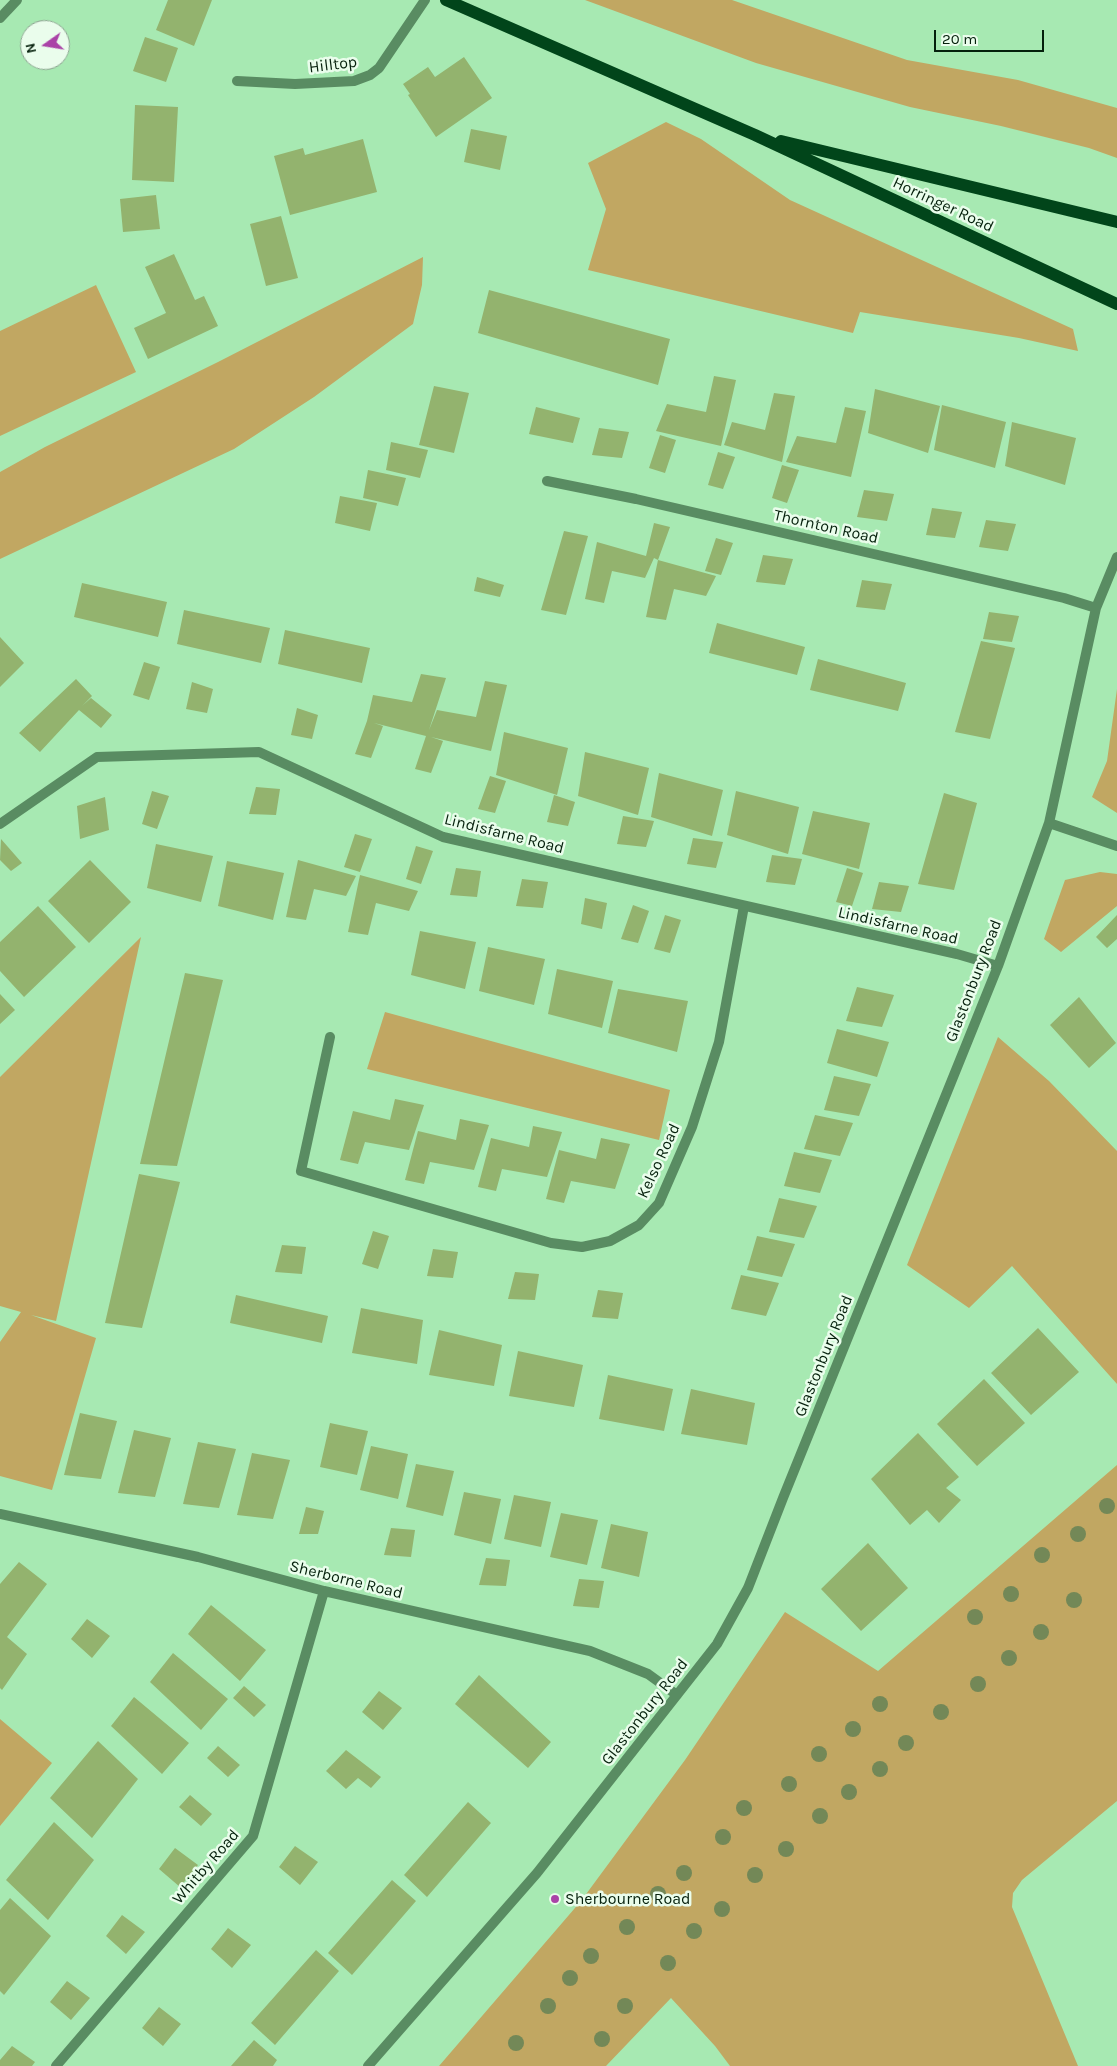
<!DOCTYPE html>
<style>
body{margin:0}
#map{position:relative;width:1117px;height:2066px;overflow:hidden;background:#a7e9b2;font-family:Karla,sans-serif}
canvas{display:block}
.north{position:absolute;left:20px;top:20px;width:50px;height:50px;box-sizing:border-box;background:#eafdec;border:1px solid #8ea592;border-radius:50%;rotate:257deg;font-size:14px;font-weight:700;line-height:20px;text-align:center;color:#05200c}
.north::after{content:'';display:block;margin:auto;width:18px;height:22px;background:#aa43a7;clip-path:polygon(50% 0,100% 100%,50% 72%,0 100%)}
.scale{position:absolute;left:934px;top:30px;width:110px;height:22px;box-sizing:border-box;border:2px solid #05200c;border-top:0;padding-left:6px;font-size:15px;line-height:18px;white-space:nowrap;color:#05200c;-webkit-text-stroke:4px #eafdec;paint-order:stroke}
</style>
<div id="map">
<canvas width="1117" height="2066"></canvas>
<div class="north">N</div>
<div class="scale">20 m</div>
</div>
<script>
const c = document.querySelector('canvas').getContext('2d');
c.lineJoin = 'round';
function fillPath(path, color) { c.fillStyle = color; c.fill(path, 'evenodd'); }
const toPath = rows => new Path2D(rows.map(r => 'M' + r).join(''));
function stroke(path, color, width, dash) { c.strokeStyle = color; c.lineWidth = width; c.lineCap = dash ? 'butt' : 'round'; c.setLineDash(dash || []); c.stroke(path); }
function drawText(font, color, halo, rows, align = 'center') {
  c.font = font + ' Karla,sans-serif'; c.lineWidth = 5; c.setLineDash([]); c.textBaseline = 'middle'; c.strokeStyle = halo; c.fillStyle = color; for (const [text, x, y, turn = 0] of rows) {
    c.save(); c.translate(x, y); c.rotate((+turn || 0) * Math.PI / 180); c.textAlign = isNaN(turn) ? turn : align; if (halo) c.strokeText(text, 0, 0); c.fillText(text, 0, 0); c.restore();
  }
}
const green = toPath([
 [585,0,732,0,907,60,1018,80,1117,108,1117,158,1089,148,1001,126,910,107,756,63],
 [666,122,701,139,790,200,1073,329,1078,351,1019,338,860,312,853,333,588,270,606,209,588,163],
 [423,257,422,285,413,324,314,397,234,449,0,559,0,472,45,447,218,362],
 [96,285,136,372,0,436,0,331],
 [1117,689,1117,813,1092,797,1107,761],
 [1100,872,1117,874,1117,906,1061,952,1044,939,1065,880],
 [141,937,56,1321,31,1315,96,1338,52,1490,0,1476,0,1342,21,1312,0,1306,0,1077],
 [385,1012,670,1090,659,1140,367,1069],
 [998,1037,1049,1081,1117,1151,1117,1384,1012,1266,969,1308,907,1265],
 [1117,1465,1117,1801,1022,1880,1013,1893,1012,1907,1078,2066,730,2066,715,2046,671,1998,606,2066,439,2066,581,1901,685,1760,785,1612,878,1671],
 [0,1719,52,1763,0,1826]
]);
const building = toPath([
 [168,0,212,0,194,46,156,30],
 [145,37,178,48,166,82,133,71],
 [464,57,492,98,436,137,408,95,410,94,403,84,428,67,435,77],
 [135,105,178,107,174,182,132,180],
 [471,129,507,136,500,170,464,162],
 [363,139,377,192,290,215,274,156,303,148,305,155],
 [156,195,160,229,123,232,120,199],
 [281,216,298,278,266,286,250,224],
 [174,254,195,300,204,296,218,326,148,359,134,328,166,313,145,267],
 [489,290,670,339,658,385,478,333],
 [714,376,736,380,721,446,656,431,667,404,706,412],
 [434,386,469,393,454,453,419,445],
 [875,389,940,406,928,453,868,433],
 [774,393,795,396,782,462,724,445,732,422,765,430],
 [942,405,1006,422,995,468,934,450],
 [536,407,580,418,573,443,529,434],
 [845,407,866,411,851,477,786,462,797,436,836,443],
 [1012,422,1076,438,1065,485,1005,466],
 [599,428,629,432,622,458,592,455],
 [660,435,676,440,665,473,649,468],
 [391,442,428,450,420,478,386,470],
 [718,452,735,457,723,489,708,485],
 [782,465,799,470,787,503,772,498],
 [368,470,406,478,398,506,363,498],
 [864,490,894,494,887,521,857,517],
 [340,496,377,503,370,531,335,523],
 [932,508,962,512,955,538,926,535],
 [986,520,1016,524,1008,551,979,547],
 [654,523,670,527,658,560,654,558,645,578,612,571,604,603,585,599,597,542,646,556],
 [564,531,588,536,566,615,541,610],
 [716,538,733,543,721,575,705,571],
 [763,555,793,559,785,585,756,582],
 [658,560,716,576,706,596,674,589,666,620,646,617],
 [477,577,504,585,500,597,474,591],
 [862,580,892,584,885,610,856,607],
 [82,583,167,602,158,637,74,617],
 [184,610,270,628,261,663,177,644],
 [989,612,1019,616,1012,642,983,639],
 [717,623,805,647,797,675,709,653],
 [285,630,370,648,362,683,278,664],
 [0,637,24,663,0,687],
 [981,641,1015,648,990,739,955,732],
 [818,659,906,683,898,711,810,690],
 [144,662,160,667,149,700,133,695],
 [421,674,446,678,429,730,437,710,476,717,485,681,507,685,491,751,431,737,443,741,431,773,415,769,426,736,374,723,383,726,371,758,355,754,367,721,373,695,412,702],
 [76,679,92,696,82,706,91,698,112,715,101,728,79,710,40,752,19,733],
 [192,682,213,689,207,713,186,709],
 [297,708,318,715,312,739,291,735],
 [504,732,568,748,557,795,496,775],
 [585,752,649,768,638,815,578,796],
 [659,773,723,790,712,836,651,817],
 [490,776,506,781,495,813,478,809],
 [256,787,280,789,276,815,249,814],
 [152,791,169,796,157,829,142,824],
 [736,791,799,807,788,854,727,835],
 [944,793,977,803,954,890,918,884],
 [554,795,575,802,568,826,547,822],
 [105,797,109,830,80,839,77,806],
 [813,811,870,823,859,869,802,854],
 [623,816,654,821,646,847,617,844],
 [355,834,372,839,360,872,344,867],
 [693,838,723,842,716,868,687,864],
 [1,839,22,863,11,871,0,860],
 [156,844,213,856,201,902,147,888],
 [416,846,433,851,421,884,406,879],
 [772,855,802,859,795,885,766,882],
 [90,860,131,902,89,943,48,901],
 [298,860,356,876,346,896,314,889,306,920,286,917],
 [227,861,284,873,273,920,218,906],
 [456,868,481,871,477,897,450,895],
 [847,868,863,873,852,906,836,902],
 [360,875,418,891,409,911,376,903,368,935,348,932],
 [522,879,548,882,543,908,516,906],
 [879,882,909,886,901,912,872,909],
 [585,898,607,903,602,929,581,924],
 [633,905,649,911,638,943,621,939],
 [38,906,76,947,24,997,0,971,0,942],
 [665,915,681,920,670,953,654,949],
 [1117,915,1117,939,1107,948,1096,937],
 [420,931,476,942,465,989,411,975],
 [488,947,545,959,534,1005,479,991],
 [557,969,613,981,602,1028,548,1014],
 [185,973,223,980,177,1166,140,1164],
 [857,987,894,995,882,1027,846,1021],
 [618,989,688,1001,677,1052,608,1033],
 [0,994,15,1010,0,1024],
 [1079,997,1116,1043,1089,1068,1050,1025],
 [837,1029,889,1042,877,1077,827,1063],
 [834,1076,871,1084,859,1116,824,1110],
 [395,1099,424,1105,409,1150,365,1142,358,1164,340,1160,353,1111,390,1120],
 [815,1115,853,1123,840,1156,804,1149],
 [460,1119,489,1125,474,1170,430,1162,424,1184,405,1180,418,1131,456,1140],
 [533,1126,562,1132,547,1177,502,1169,496,1191,478,1187,491,1138,529,1147],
 [601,1138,630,1144,615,1189,571,1181,564,1203,546,1199,559,1150,596,1159],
 [794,1152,832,1160,820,1193,784,1186],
 [139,1174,180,1182,142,1328,105,1323],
 [779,1198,817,1206,804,1238,769,1232],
 [373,1231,389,1236,378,1269,362,1264],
 [757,1236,795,1244,782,1277,747,1270],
 [282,1245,306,1247,302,1274,275,1272],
 [433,1249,458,1252,453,1278,427,1276],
 [515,1272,539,1274,535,1300,508,1299],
 [741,1275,779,1283,766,1316,731,1309],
 [598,1290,623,1293,618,1319,592,1317],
 [236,1295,328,1316,322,1343,230,1323],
 [361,1308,423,1320,417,1364,352,1353],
 [1038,1328,1079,1372,1031,1415,991,1373],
 [439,1330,502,1345,494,1386,429,1375],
 [518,1351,583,1365,574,1407,509,1396],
 [608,1375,673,1389,664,1431,599,1419],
 [984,1379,1025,1423,977,1466,937,1424],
 [691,1389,755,1403,747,1445,681,1434],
 [80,1413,117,1421,101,1479,64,1475],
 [330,1423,368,1431,357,1475,320,1467],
 [134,1430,171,1438,155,1497,118,1493],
 [918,1433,959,1477,946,1488,961,1500,939,1523,927,1510,910,1525,871,1479],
 [198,1442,236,1449,219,1508,183,1504],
 [371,1446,408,1454,398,1499,360,1490],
 [252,1453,290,1460,273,1519,237,1515],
 [416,1464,454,1471,443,1516,406,1507],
 [464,1492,501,1499,491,1544,454,1535],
 [514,1495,551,1502,541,1547,504,1539],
 [306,1507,324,1511,318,1534,299,1534],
 [561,1513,598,1520,587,1565,550,1557],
 [611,1524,648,1532,639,1577,601,1568],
 [391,1528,415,1530,411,1557,384,1555],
 [868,1543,908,1588,861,1631,821,1589],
 [486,1558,510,1560,506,1586,479,1585],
 [19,1562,47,1584,7,1637,27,1654,2,1690,0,1688,0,1584],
 [579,1579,604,1581,599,1608,573,1606],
 [211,1605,266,1650,240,1681,188,1634],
 [87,1619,110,1636,92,1658,71,1639],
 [173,1653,228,1699,201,1730,150,1682],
 [479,1675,551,1742,528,1768,455,1704],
 [244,1686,266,1705,254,1717,233,1698],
 [379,1691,402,1708,383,1730,362,1712],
 [134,1697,189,1743,162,1774,111,1726],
 [98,1741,138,1779,92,1838,50,1798],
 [218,1746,240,1765,228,1777,207,1758],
 [346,1750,381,1777,371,1788,358,1778,346,1789,326,1771],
 [190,1795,212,1814,201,1826,179,1807],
 [468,1802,491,1823,427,1897,404,1875],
 [54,1822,94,1860,48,1920,6,1880],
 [295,1846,318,1862,300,1885,279,1867],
 [175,1848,198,1865,180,1887,159,1869],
 [392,1880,416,1901,352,1975,328,1953],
 [10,1898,51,1936,4,1995,0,1991,0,1910],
 [122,1915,145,1932,126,1954,106,1936],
 [228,1928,251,1945,232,1968,211,1949],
 [316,1950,339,1971,275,2045,251,2023],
 [67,1981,90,1998,71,2020,50,2002],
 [159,2007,181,2024,163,2046,142,2028],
 [254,2040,277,2060,273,2066,231,2066],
 [12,2046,35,2062,32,2066,0,2066,0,2060]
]);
const lane = toPath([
 [0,18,17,0]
]);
const street = toPath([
 [237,81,295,84,354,81,370,75,379,68,425,0],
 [547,481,636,499,1064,598,1096,608],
 [1049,823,1117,846],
 [0,824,97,757,259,752,443,837,957,954,998,966],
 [330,1037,301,1171,551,1243,582,1247,610,1241,639,1225,659,1203,692,1127,719,1042,744,906],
 [0,1514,198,1557,324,1591,590,1651,648,1674,677,1695],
 [56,2066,253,1836,324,1591],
 [368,2066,537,1873,717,1644,748,1588,783,1498,998,966,1049,823,1096,608,1117,557]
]);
const primary = toPath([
 [446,0,755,135,1117,304],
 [781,141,1117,222]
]);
const trees = [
 [1107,1506],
 [1078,1534],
 [1042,1555],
 [1011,1594],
 [1074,1600],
 [975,1617],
 [1041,1632],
 [1009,1658],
 [978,1684],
 [880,1704],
 [941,1712],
 [853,1729],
 [906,1743],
 [819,1754],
 [880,1769],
 [789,1784],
 [849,1792],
 [744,1808],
 [820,1816],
 [723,1837],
 [786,1849],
 [684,1873],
 [755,1875],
 [658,1894],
 [722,1909],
 [627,1927],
 [694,1931],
 [591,1956],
 [668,1963],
 [570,1978],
 [548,2006],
 [625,2006],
 [602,2039],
 [516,2043]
];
const markers = [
 [555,1899,5,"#aa43a7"]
];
const streetNames = [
 ["Hilltop",333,65,-7],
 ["Horringer Road",943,205,25],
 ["Thornton Road",826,527,13],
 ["Lindisfarne Road",504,834,14],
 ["Lindisfarne Road",898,926,13],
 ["Glastonbury Road",974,981,-69],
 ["Kelso Road",659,1161,-65],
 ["Glastonbury Road",824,1356,-68],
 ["Sherborne Road",346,1580,14],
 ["Glastonbury Road",645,1712,-52],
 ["Whitby Road",206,1867,-49]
];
const poiNames = [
 ["Sherbourne Road",565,1899]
];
fillPath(green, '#c1a762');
fillPath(building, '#93b36e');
stroke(lane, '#598c62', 10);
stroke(street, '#598c62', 10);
stroke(primary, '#01451a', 12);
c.fillStyle = '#738857';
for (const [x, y] of trees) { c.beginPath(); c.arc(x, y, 8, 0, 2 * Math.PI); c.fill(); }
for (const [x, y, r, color] of markers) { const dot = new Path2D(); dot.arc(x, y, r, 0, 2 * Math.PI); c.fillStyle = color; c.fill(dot); stroke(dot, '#eafdec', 2); }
drawText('16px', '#05200c', '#eafdec', streetNames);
drawText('16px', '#05200c', '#eafdec', poiNames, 'left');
</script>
